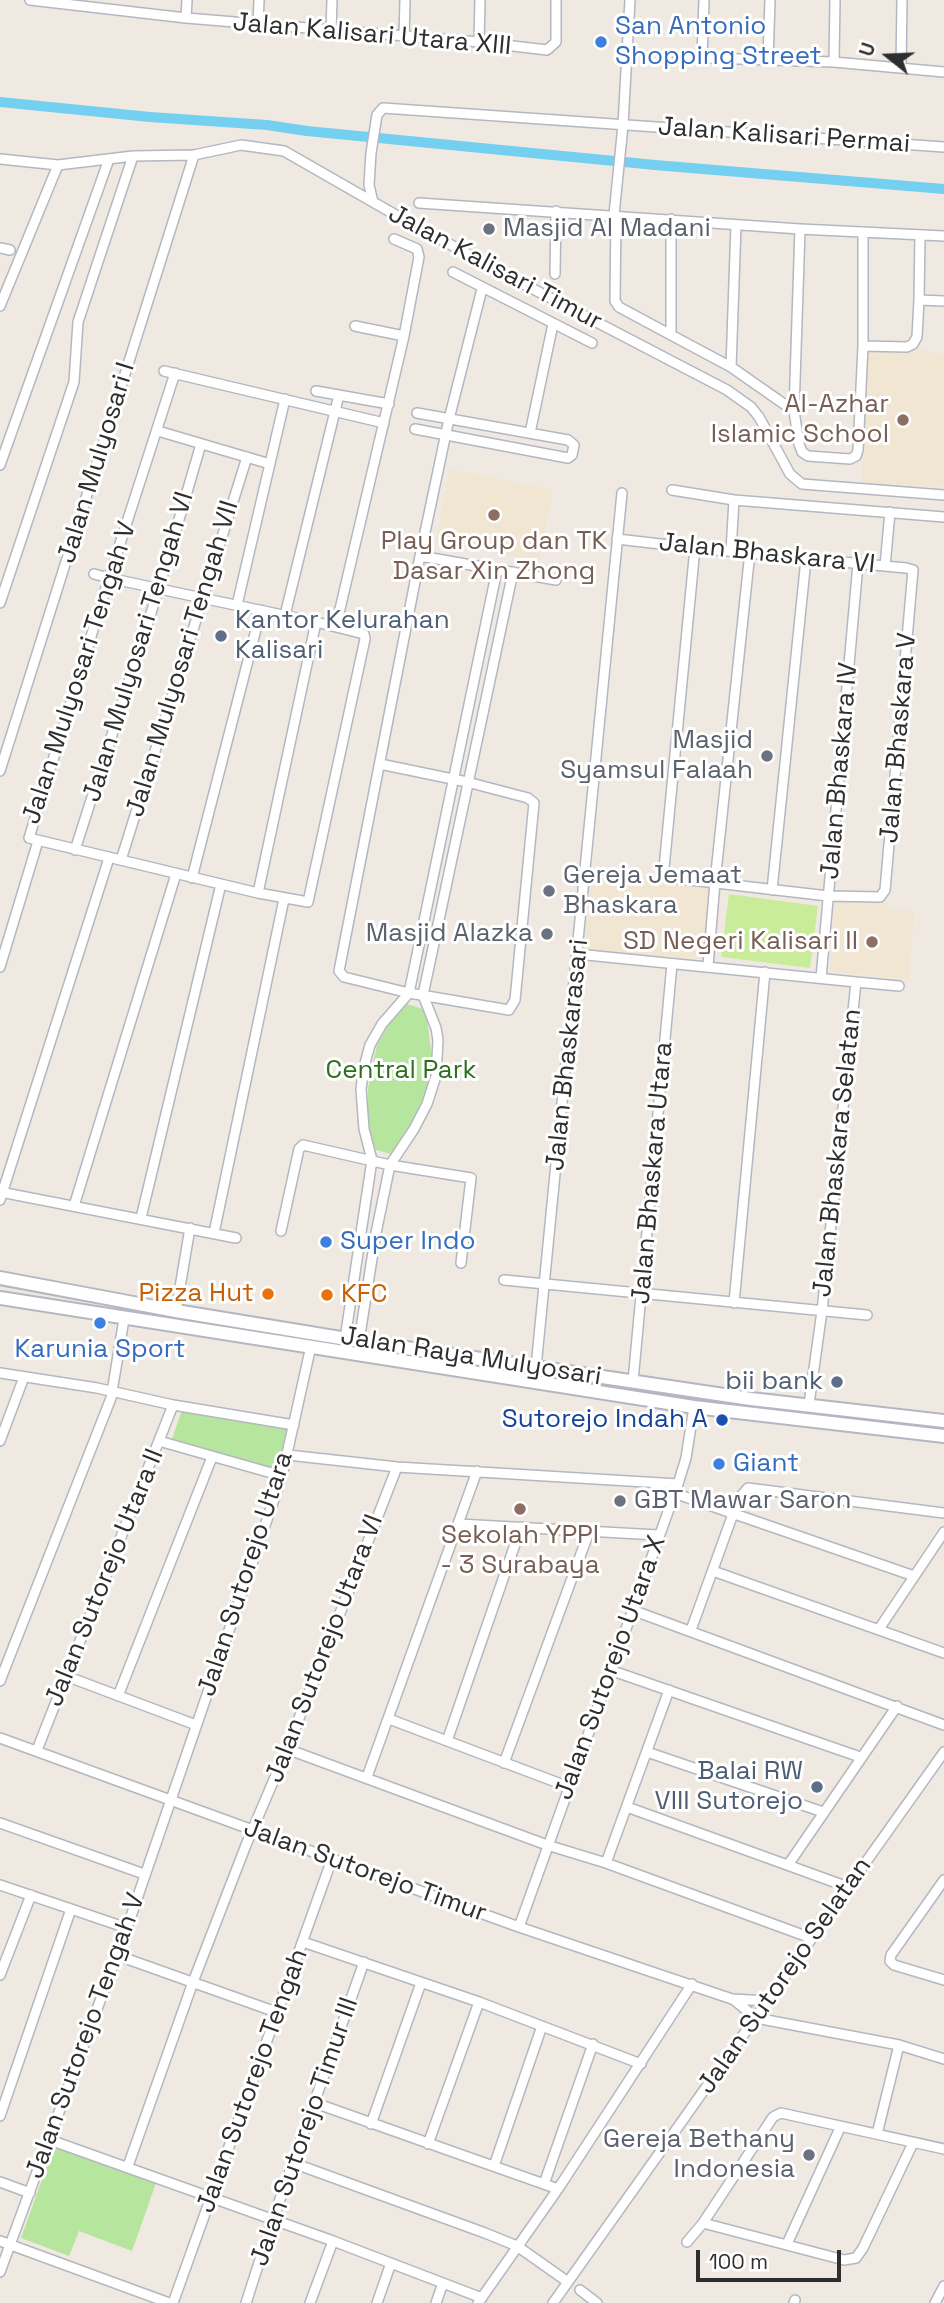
<!DOCTYPE html>
<style>
body{margin:0}
#map{position:relative;width:944px;height:2303px;overflow:hidden;background:#efe9e1;font-family:"Space Grotesk",sans-serif}
canvas{display:block}
.north{position:absolute;left:853px;top:21px;width:70px;height:70px;-webkit-text-stroke:5px #fff;paint-order:stroke;rotate:288deg;font-size:19px;font-weight:700;line-height:28px;text-align:center;color:#2e2e2e}
.north::after{content:'';display:block;margin:auto;width:24px;height:32px;background:#2e2e2e;clip-path:polygon(50% 0,100% 100%,50% 72%,0 100%)}
.scale{position:absolute;left:696px;top:2250px;width:145px;height:32px;box-sizing:border-box;border:4px solid #2e2e2e;border-top:0;padding-left:9px;font-size:21px;line-height:24px;white-space:nowrap;color:#2e2e2e;-webkit-text-stroke:5px #fff;paint-order:stroke}
</style>
<div id="map">
<canvas width="944" height="2303"></canvas>
<div class="north">U</div>
<div class="scale">100 m</div>
</div>
<script>
const c = document.querySelector('canvas').getContext('2d');
c.lineJoin = 'round';
function fillPath(path, color) { c.fillStyle = color; c.fill(path, 'evenodd'); }
const toPath = rows => new Path2D(rows.map(r => 'M' + r).join(''));
function stroke(path, color, width, dash) { c.strokeStyle = color; c.lineWidth = width; c.lineCap = dash ? 'butt' : 'round'; c.setLineDash(dash || []); c.stroke(path); }
function drawText(font, color, halo, rows, align = 'center') {
  c.font = font + ' "Space Grotesk",sans-serif'; c.lineWidth = 6; c.setLineDash([]); c.textBaseline = 'middle'; c.strokeStyle = halo; c.fillStyle = color; for (const [text, x, y, turn = 0] of rows) {
    c.save(); c.translate(x, y); c.rotate((+turn || 0) * Math.PI / 180); c.textAlign = isNaN(turn) ? turn : align; if (halo) c.strokeText(text, 0, 0); c.fillText(text, 0, 0); c.restore();
  }
}
const education = toPath([
 [863,348,919,350,944,355,944,487,862,484],
 [450,469,553,490,538,562,436,540],
 [590,874,710,883,704,959,584,950],
 [835,901,888,903,888,910,914,911,909,979,830,972]
]);
const green = toPath([
 [407,1004,423,1009,427,1019,432,1058,430,1081,414,1121,391,1154,376,1150,372,1141,368,1127,368,1088,377,1045,390,1023],
 [182,1410,290,1429,281,1473,172,1439],
 [54,2146,156,2183,132,2251,79,2231,69,2256,21,2238]
]);
const pitch = toPath([
 [729,894,818,906,810,968,721,957]
]);
const canal = toPath([
 [0,102,150,117,267,125,307,131,655,165,944,189]
]);
const street = toPath([
 [30,0,186,18,479,42,547,50,556,42,556,0],
 [186,18,187,0],
 [258,25,259,0],
 [331,32,332,0],
 [404,37,405,0],
 [479,42,480,0],
 [678,57,834,62,944,72],
 [702,57,704,0],
 [768,59,770,0],
 [834,62,835,0],
 [901,67,902,0],
 [0,159,58,165,133,156,194,155,241,145,284,151,394,214,512,278,727,390,751,407,759,417,790,474,802,484,944,495],
 [373,202,369,185,371,153,377,115,383,108,944,147],
 [419,203,800,229,944,236],
 [614,215,623,125,630,0],
 [616,215,615,301,619,307,671,335],
 [671,219,671,335,731,367],
 [736,225,731,367,794,411],
 [800,229,794,411,799,444,802,452,808,456,850,459,856,456,858,450,863,346,863,232],
 [920,235,919,300,944,301],
 [0,248,10,250],
 [453,272,592,343],
 [555,274,556,211],
 [0,306,58,165],
 [355,326,404,336],
 [863,346,907,347,913,344,917,337,919,300],
 [164,371,384,423],
 [316,391,389,404],
 [415,429,568,458,572,455,574,445,568,440,417,413],
 [158,431,270,464],
 [530,433,553,324],
 [0,465,109,159],
 [672,490,734,500,944,517],
 [617,539,695,548,906,568,913,570,885,890,880,897,828,896,673,878,666,874,664,868,695,548],
 [731,551,734,500],
 [420,556,556,580],
 [885,566,890,512],
 [94,574,109,578,202,598,316,622,364,634,365,639,308,902,258,893,29,838,109,578,175,373],
 [0,603,74,382,78,322,133,156],
 [237,605,285,399],
 [285,615,339,395],
 [336,626,404,336,419,257,417,249,394,239],
 [380,764,467,782,528,798,534,803,515,1000,509,1010,409,993,344,977,339,971,420,556,449,419,482,289],
 [0,771,194,155],
 [75,850,159,588,201,444],
 [121,860,247,457],
 [192,878,261,610],
 [772,890,806,559],
 [258,893,316,622],
 [577,954,856,982,822,1311,809,1404],
 [708,966,715,882,750,552],
 [0,967,38,841],
 [821,978,858,564],
 [856,982,899,986],
 [0,1192,236,1238],
 [0,1200,109,858],
 [74,1206,176,874],
 [141,1218,221,884],
 [281,1231,299,1149,303,1145,390,1165,471,1178,461,1263],
 [214,1233,284,899],
 [504,1280,867,1315],
 [734,1303,765,972],
 [176,1311,190,1228],
 [345,1339,372,1160,364,1129,361,1089,364,1067,370,1045,382,1024,409,993,497,570],
 [359,1341,376,1233,390,1165,414,1129,427,1104,436,1076,438,1040,436,1028,423,995,513,572],
 [536,1367,622,493],
 [0,1373,97,1388,173,1405,294,1425],
 [633,1381,672,964],
 [0,1441,24,1377],
 [159,1441,282,1476],
 [288,1455,397,1467,678,1484],
 [674,1493,914,1576],
 [459,1524,658,1535],
 [713,1571,944,1653],
 [632,1610,944,1725],
 [879,1629,944,1532],
 [691,1630,733,1514,741,1496,748,1488,944,1513],
 [610,1670,860,1757],
 [66,1676,196,1725],
 [0,1681,111,1398,124,1319],
 [118,1696,212,1457],
 [389,1719,569,1787],
 [0,1738,519,1927,732,1999,768,2001],
 [447,1741,521,1527],
 [287,1749,547,1845,606,1863,811,1938],
 [37,1750,173,1405],
 [647,1752,823,1812],
 [504,1763,589,1532],
 [367,1777,477,1471],
 [627,1807,848,1887],
 [0,1823,144,1874],
 [606,1863,669,1690],
 [788,1865,897,1706],
 [944,1880,891,1955,890,1961,894,1965,944,1980],
 [0,1885,127,1928],
 [519,1927,678,1484,686,1458,694,1407],
 [303,1942,479,2002,641,2064],
 [116,1955,276,2012],
 [0,1975,31,1895],
 [733,1999,756,2018],
 [756,2018,899,2045,944,2059],
 [315,2103,558,2189],
 [0,2116,71,1909],
 [371,2124,421,1983],
 [877,2134,899,2045],
 [50,2140,333,2241,482,2298],
 [428,2144,479,2002],
 [293,2163,485,2233,517,2246,568,2282],
 [128,2166,193,1982,246,1845,287,1749,397,1467],
 [494,2166,542,2026],
 [0,2182,30,2193],
 [544,2184,593,2044],
 [703,2223,844,2260,856,2258,863,2248,913,2143],
 [0,2241,169,2303],
 [687,2242,703,2223,773,2117,781,2113,944,2149],
 [787,2244,840,2128],
 [0,2272,127,1928,282,1476,311,1346],
 [580,2290,597,2303],
 [173,2303,332,1859],
 [246,2303,273,2219,364,1962],
 [310,2303,333,2241],
 [377,2303,391,2263],
 [436,2303,443,2283],
 [478,2303,558,2189,692,1984],
 [553,2303,944,1752],
 [794,2303,795,2300],
 [935,2303,944,2286]
]);
const secondary = toPath([
 [0,1278,176,1311,359,1341,751,1399,944,1421],
 [0,1298,694,1407,944,1436]
]);
const markers = [
 [601,42,7,"#3f7fe0"],
 [489,229,7,"#6b7280"],
 [903,420,7,"#8d6e63"],
 [494,515,7,"#8d6e63"],
 [221,636,7,"#5c6f8a"],
 [767,756,7,"#6b7280"],
 [549,891,7,"#6b7280"],
 [547,934,7,"#6b7280"],
 [872,942,7,"#8d6e63"],
 [326,1242,7,"#3f7fe0"],
 [268,1294,7,"#e8710a"],
 [327,1295,7,"#e8710a"],
 [100,1323,7,"#3f7fe0"],
 [837,1382,7,"#5c6f8a"],
 [722,1420,7,"#1a4fb4"],
 [719,1464,7,"#3f7fe0"],
 [620,1501,7,"#6b7280"],
 [520,1509,7,"#8d6e63"],
 [817,1787,7,"#5c6f8a"],
 [809,2155,7,"#6b7280"]
];
const shopNames = [
 ["San Antonio",615,27],
 ["Shopping Street",615,57],
 ["Super Indo",340,1242],
 ["Karunia Sport",100,1350,"center"],
 ["Giant",733,1464]
];
const streetNames = [
 ["Jalan Kalisari Utara XIII",372,35,5],
 ["Jalan Kalisari Permai",784,136,4],
 ["Jalan Kalisari Timur",495,268,28],
 ["Jalan Mulyosari I",97,463,-73],
 ["Jalan Bhaskara VI",767,554,6],
 ["Jalan Mulyosari Tengah VI",139,647,-73],
 ["Jalan Mulyosari Tengah VII",183,659,-73],
 ["Jalan Mulyosari Tengah V",80,673,-72],
 ["Jalan Bhaskara V",899,738,-85],
 ["Jalan Bhaskara IV",840,771,-85],
 ["Jalan Bhaskarasari",568,1055,-84],
 ["Jalan Bhaskara Selatan",838,1153,-84],
 ["Jalan Bhaskara Utara",653,1173,-85],
 ["Jalan Raya Mulyosari",471,1357,9],
 ["Jalan Sutorejo Utara",246,1574,-72],
 ["Jalan Sutorejo Utara II",105,1578,-68],
 ["Jalan Sutorejo Utara VI",325,1649,-69],
 ["Jalan Sutorejo Utara X",611,1668,-70],
 ["Jalan Sutorejo Timur",365,1871,20],
 ["Jalan Sutorejo Selatan",785,1976,-55],
 ["Jalan Sutorejo Tengah V",86,2036,-70],
 ["Jalan Sutorejo Tengah",253,2081,-70],
 ["Jalan Sutorejo Timur III",305,2132,-71]
];
const worshipNames = [
 ["Masjid Al Madani",503,229],
 ["Masjid",753,741,"right"],
 ["Syamsul Falaah",753,771,"right"],
 ["Gereja Jemaat",563,876],
 ["Bhaskara",563,906],
 ["Masjid Alazka",533,934,"right"],
 ["GBT Mawar Saron",634,1501],
 ["Gereja Bethany",795,2140,"right"],
 ["Indonesia",795,2170,"right"]
];
const educationNames = [
 ["Al-Azhar",889,405],
 ["Islamic School",889,435],
 ["Play Group dan TK",494,542,"center"],
 ["Dasar Xin Zhong",494,572,"center"],
 ["SD Negeri Kalisari II",858,942],
 ["Sekolah YPPI",520,1536,"center"],
 ["- 3 Surabaya",520,1566,"center"]
];
const serviceNames = [
 ["Kantor Kelurahan",235,621,"left"],
 ["Kalisari",235,651,"left"],
 ["bii bank",823,1382],
 ["Balai RW",803,1772],
 ["VIII Sutorejo",803,1802]
];
const parkNames = [
 ["Central Park",401,1071]
];
const foodNames = [
 ["Pizza Hut",254,1294],
 ["KFC",341,1295,"left"]
];
const transitNames = [
 ["Sutorejo Indah A",708,1420]
];
fillPath(education, '#f0e6d1');
fillPath(green, '#b6e59e');
fillPath(pitch, '#c9ec9a');
stroke(canal, '#75cff0', 10);
stroke(street, '#b4b7c1', 12);
stroke(secondary, '#b4b7c1', 16);
stroke(street, '#fff', 9);
stroke(secondary, '#fff', 12);
for (const [x, y, r, color] of markers) { const dot = new Path2D(); dot.arc(x, y, r, 0, 2 * Math.PI); c.fillStyle = color; c.fill(dot); stroke(dot, '#fff', 2.5); }
drawText('26px', '#366cbe', '#fff', shopNames, 'left');
drawText('26px', '#2e2e2e', '#fff', streetNames);
drawText('26px', '#5b616d', '#fff', worshipNames, 'left');
drawText('26px', '#785e54', '#fff', educationNames, 'right');
drawText('26px', '#4e5e75', '#fff', serviceNames, 'right');
drawText('26px', '#2c6e1b', '#fff', parkNames);
drawText('26px', '#c56008', '#fff', foodNames, 'right');
drawText('26px', '#164399', '#fff', transitNames, 'right');
</script>
